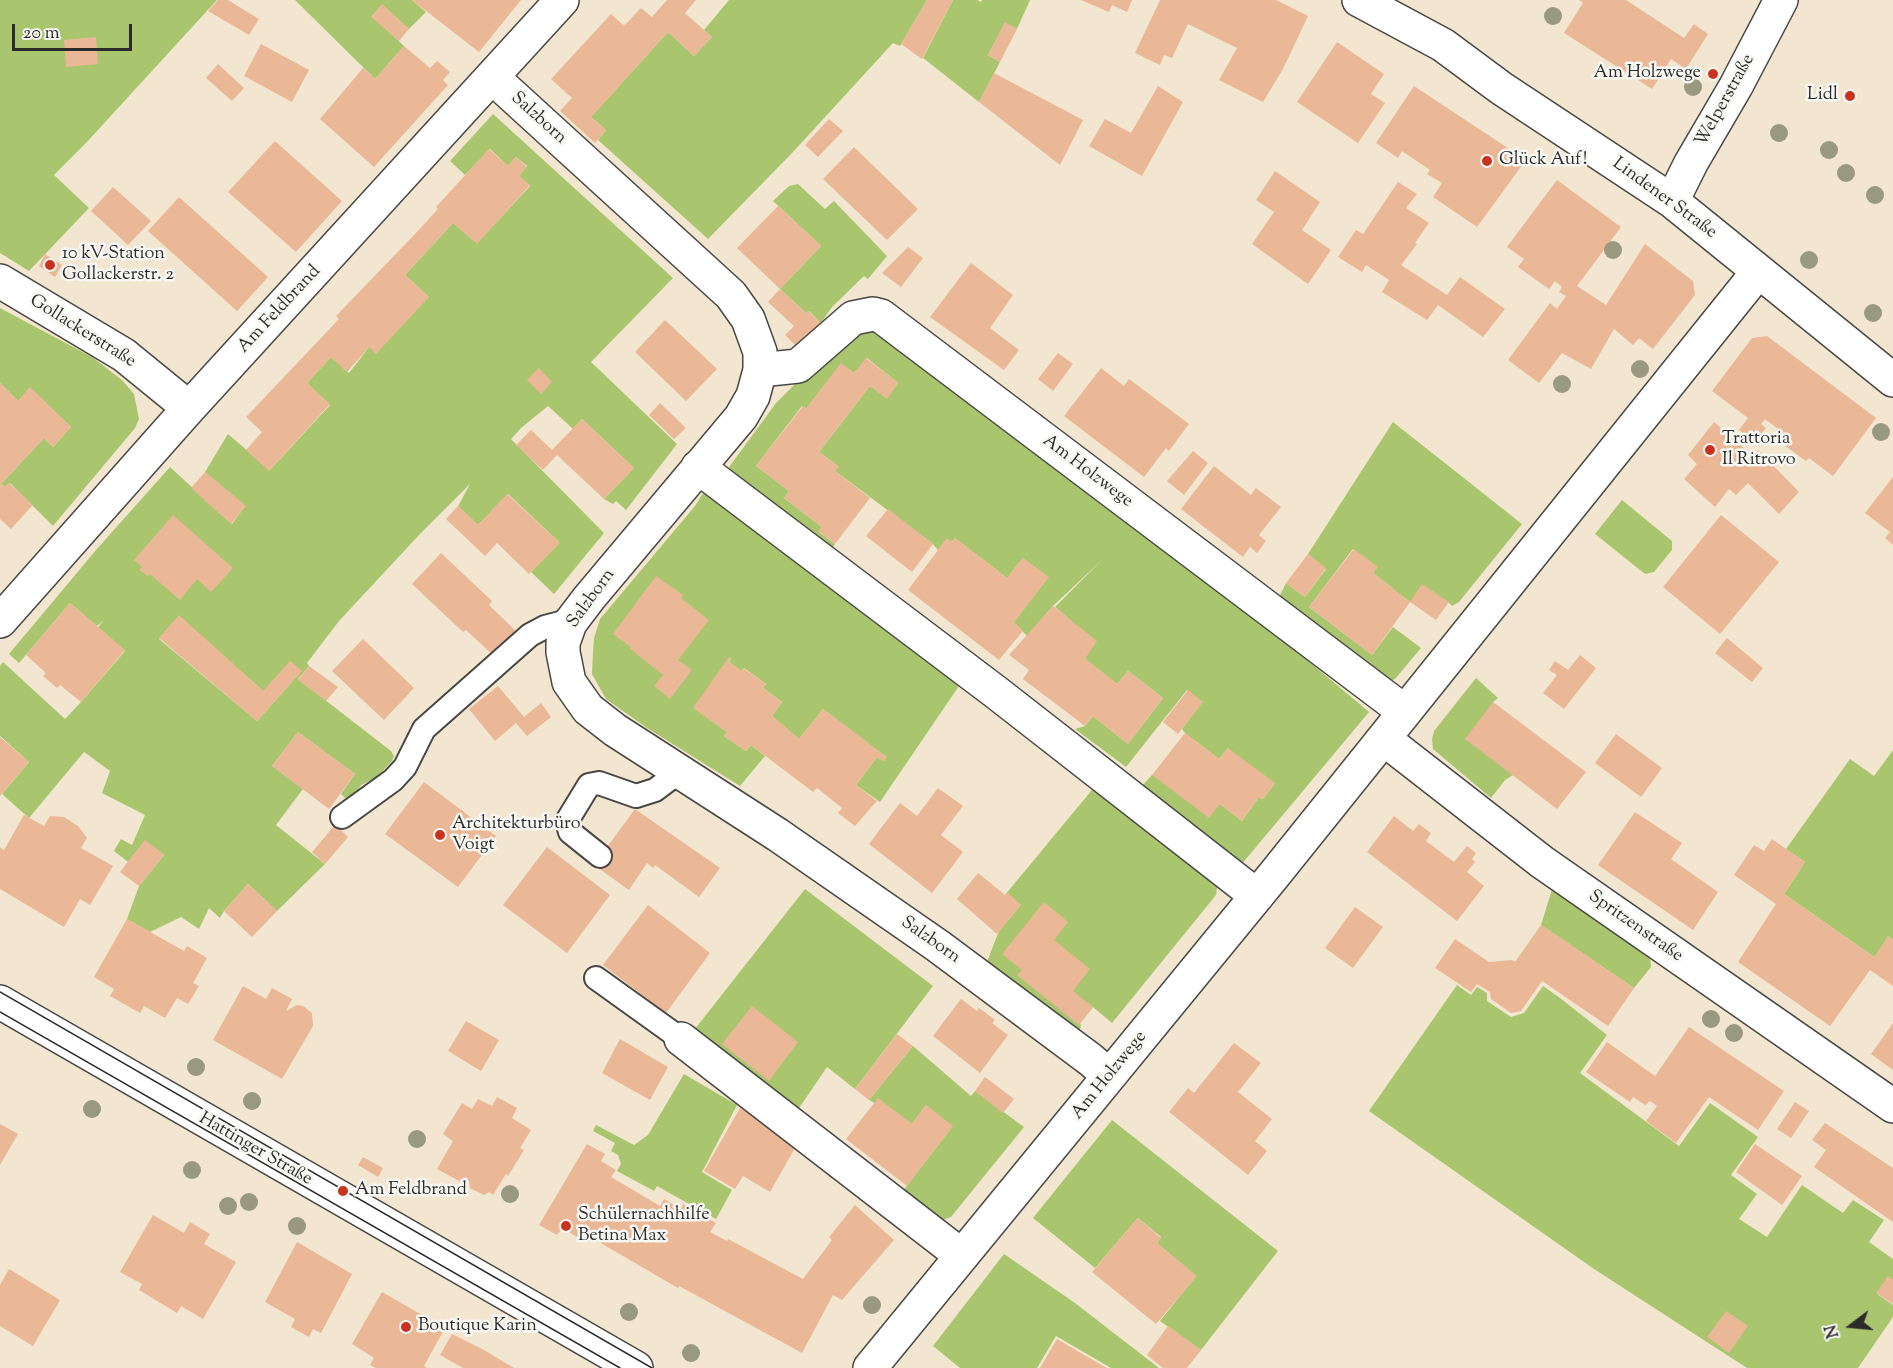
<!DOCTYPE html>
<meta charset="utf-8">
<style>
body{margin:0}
#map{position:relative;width:1893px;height:1368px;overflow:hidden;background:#f2e6d0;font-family:"Sorts Mill Goudy",serif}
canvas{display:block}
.north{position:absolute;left:1821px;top:1296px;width:60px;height:60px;-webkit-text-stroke:4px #f6f6f2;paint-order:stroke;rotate:254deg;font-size:16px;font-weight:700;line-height:24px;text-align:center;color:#2b2b2b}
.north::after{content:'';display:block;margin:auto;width:21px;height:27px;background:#2b2b2b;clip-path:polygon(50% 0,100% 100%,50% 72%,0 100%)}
.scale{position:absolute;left:12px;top:24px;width:120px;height:27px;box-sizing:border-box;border:3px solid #2b2b2b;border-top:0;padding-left:8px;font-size:18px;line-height:21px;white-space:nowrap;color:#2b2b2b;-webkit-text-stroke:4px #f6f6f2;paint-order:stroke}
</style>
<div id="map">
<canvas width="1893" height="1368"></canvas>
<div class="north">N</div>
<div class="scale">20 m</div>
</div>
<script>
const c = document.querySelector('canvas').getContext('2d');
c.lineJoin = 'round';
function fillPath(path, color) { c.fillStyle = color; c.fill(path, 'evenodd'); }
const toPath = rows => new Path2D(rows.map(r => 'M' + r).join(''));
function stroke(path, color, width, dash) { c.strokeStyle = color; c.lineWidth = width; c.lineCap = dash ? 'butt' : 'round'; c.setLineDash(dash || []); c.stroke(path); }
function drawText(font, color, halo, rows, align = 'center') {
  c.font = font + ' "Sorts Mill Goudy",serif'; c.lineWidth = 5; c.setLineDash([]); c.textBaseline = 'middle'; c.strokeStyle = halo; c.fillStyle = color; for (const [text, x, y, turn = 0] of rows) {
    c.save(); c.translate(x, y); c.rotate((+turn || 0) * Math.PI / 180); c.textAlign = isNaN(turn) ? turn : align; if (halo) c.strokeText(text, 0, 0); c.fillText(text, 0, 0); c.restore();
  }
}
const green = toPath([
 [0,0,217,0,86,143,54,175,89,208,29,271,0,253],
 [295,0,412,0,426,12,409,29,382,5,372,16,404,46,375,79],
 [729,0,927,0,900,46,893,43,793,152,708,239,598,140,606,130,591,117,668,32,694,56,712,37,704,30],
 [953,0,977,0,981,2,982,0,1030,0,1017,29,1005,23,988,55,1000,62,979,102,923,58],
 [493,114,673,278,591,362,677,444,626,510,616,501,613,504,604,499,634,468,582,419,573,429,548,406,521,428,511,439,604,533,554,594,531,572,559,542,508,494,478,525,458,506,470,484,420,534,339,621,307,663,309,666,298,679,391,751,394,756,392,761,377,777,361,785,355,794,345,798,341,794,355,774,298,732,272,766,303,789,276,825,325,864,277,911,248,884,224,911,220,918,209,908,199,929,181,917,150,932,127,919,139,886,164,855,145,841,128,862,114,851,121,839,132,845,145,815,102,793,110,771,84,752,29,818,2,794,29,762,0,736,0,666,3,662,65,719,81,702,125,651,98,627,104,620,97,626,70,603,19,663,9,654,96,550,170,467,232,524,245,506,205,472,228,434,270,470,330,405,307,383,331,357,349,373,369,347,429,297,405,275,453,223,477,243,530,186,519,176,527,166,516,157,508,166,490,149,465,175,450,161],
 [179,616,263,691,299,674,257,721,159,639],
 [798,184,825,209,834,201,887,256,868,279,864,276,832,307,821,323,809,311,806,313,780,289,821,246,773,201,789,186],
 [0,308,92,357,122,380,134,394,139,419,135,428,53,526,10,483,5,487,1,484,44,438,53,447,71,427,30,388,18,401,0,383],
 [858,331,883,334,1238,602,1369,712,1241,865,1138,790,1152,775,1220,804,1242,821,1259,797,1263,799,1275,783,1248,767,1228,748,1219,759,1185,733,1182,729,1202,702,1187,690,1126,767,1075,729,1085,726,1093,716,1128,744,1163,698,1128,671,1117,684,1085,659,1069,619,1055,607,1103,559,1053,606,1027,636,1014,622,1048,577,1023,558,1007,578,955,538,952,542,947,539,938,550,933,544,835,471,838,466,819,452,870,386,887,398,898,383,867,358,854,373,841,364,806,409,802,406,756,466,789,491,784,498,822,527,819,532,835,544,828,555,724,474,776,403,828,351],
 [1393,422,1522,524,1459,602,1452,606,1448,602,1410,602,1373,573,1377,567,1353,549,1309,607,1372,655,1393,627,1421,648,1395,679,1388,682,1276,604,1286,583,1305,597,1326,569,1308,554],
 [705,490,961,683,880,802,856,785,877,757,884,761,886,757,823,709,799,739,772,716,782,702,763,688,766,684,744,668,741,671,729,662,731,659,730,658,694,708,727,732,724,736,746,751,751,745,765,756,740,786,647,728,606,699,597,683,592,674,593,651,594,638,600,619,695,506],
 [1622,500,1672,541,1672,550,1654,572,1645,574,1595,534],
 [1476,678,1498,698,1493,702,1513,775,1505,780,1491,798,1433,749,1432,739,1434,731],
 [1893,750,1893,940,1888,936,1877,959,1784,894,1805,862,1786,849,1850,759,1874,776],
 [1096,785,1218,879,1216,895,1112,1023,1093,1007,1080,1023,1081,1026,1079,1032,985,967,999,931,1021,905,1005,895],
 [1553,886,1650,955,1651,967,1634,988,1541,925],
 [805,889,933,986,855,1089,827,1067,795,1114,691,1034],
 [1457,985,1471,995,1477,987,1487,993,1487,1001,1511,1017,1524,1013,1543,986,1560,998,1607,1035,1580,1073,1679,1146,1710,1103,1758,1137,1731,1175,1757,1194,1739,1219,1767,1237,1802,1185,1843,1213,1853,1200,1884,1220,1869,1242,1893,1259,1893,1280,1888,1277,1877,1294,1893,1305,1893,1317,1858,1368,1747,1368,1594,1269,1369,1111],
 [913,1046,971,1096,975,1091,1024,1127,951,1217,943,1220,939,1220,902,1192,952,1127,926,1105,912,1124,869,1100],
 [684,1074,737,1105,702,1172,732,1190,716,1219,657,1186,654,1191,617,1171,621,1164,618,1155,611,1151,615,1143,593,1131,596,1125,634,1145,648,1135],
 [1112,1120,1278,1251,1201,1350,1160,1321,1196,1276,1157,1243,1161,1237,1138,1218,1095,1268,1033,1218],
 [1004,1254,1075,1303,1159,1368,1111,1368,1056,1336,1037,1368,960,1368,933,1346]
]);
const building = toPath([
 [218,0,228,0,259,19,249,35,208,11],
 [412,0,521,0,479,52],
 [667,0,696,0,685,13,712,37,694,56,668,32,591,117,606,130,595,143,560,111,572,98,551,79,611,14,624,26,641,8,652,17],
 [927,0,953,0,922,59,901,44],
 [1081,0,1132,0,1127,12,1112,5,1109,12],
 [1160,0,1276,0,1308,16,1283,69,1263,102,1219,80,1237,48,1188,24,1172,58,1164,55,1160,65,1135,53],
 [1579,0,1626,0,1684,38,1694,24,1708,34,1686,69,1671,59,1652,89,1564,33,1583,3],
 [382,4,409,29,399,41,371,17],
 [1005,22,1017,29,1000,62,988,55],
 [96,37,98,64,66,67,64,40],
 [1337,42,1384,74,1371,94,1385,103,1358,143,1297,102],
 [261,44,309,70,292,102,244,76],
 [404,46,430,68,437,61,450,72,443,80,448,85,374,167,320,119,363,68,375,79],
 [218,64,244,88,232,101,206,78],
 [994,73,1083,120,1060,165,979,102],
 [1158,86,1183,102,1142,176,1089,146,1105,119,1131,133],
 [1414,86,1526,160,1477,227,1433,197,1442,183,1427,174,1430,170,1402,151,1398,158,1376,143],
 [829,119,843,131,818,157,805,145],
 [275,141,342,201,296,252,228,192],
 [854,147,918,209,887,240,823,179],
 [489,149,508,166,516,157,527,167,519,176,530,185,477,244,453,223,405,275,429,297,376,354,369,347,347,372,331,357,307,383,330,404,269,471,246,450,262,432,246,417,339,319,336,316,415,234,438,209,436,207],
 [1275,171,1320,202,1302,230,1331,250,1308,284,1252,244,1274,212,1256,200],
 [1557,180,1621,227,1577,286,1606,305,1645,244,1693,281,1695,295,1653,349,1639,338,1633,345,1614,329,1591,369,1562,353,1539,383,1508,360,1550,303,1557,309,1566,296,1559,292,1562,287,1555,281,1549,289,1518,267,1524,259,1507,247],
 [1398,182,1417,194,1406,208,1429,223,1415,243,1417,244,1401,265,1447,295,1460,277,1505,309,1483,337,1438,305,1427,320,1382,292,1389,280,1366,265,1362,272,1338,257,1356,230,1363,234],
 [113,187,151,221,128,245,91,211],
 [179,197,268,277,237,311,148,231],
 [778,206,821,246,780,289,806,313,808,311,821,323,797,347,785,335,794,326,768,302,780,289,737,248],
 [908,247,923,258,901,287,882,273],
 [45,254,62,265,55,277,39,266],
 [971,263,1013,295,990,328,1019,350,1004,370,930,317],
 [665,320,717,369,686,401,635,352],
 [1767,336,1876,418,1833,476,1809,458,1806,461,1784,445,1789,437,1765,419,1761,424,1766,428,1755,442,1739,430,1748,418,1712,391,1752,338],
 [1058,353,1073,364,1053,391,1038,379],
 [866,358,898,383,887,399,870,386,819,452,839,467,835,471,870,498,835,544,818,531,822,527,784,498,789,491,756,466,803,406,806,409,841,363,854,373],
 [539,368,552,382,541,394,527,380],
 [1101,368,1124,386,1129,379,1189,424,1169,451,1166,448,1144,477,1064,416],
 [0,383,18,401,30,387,71,427,53,447,44,438,1,484,5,487,9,483,33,505,11,529,0,519],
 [660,403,686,428,674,439,649,415],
 [582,419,634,468,604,499,557,455,543,470,516,445,531,430,552,450],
 [1714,422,1753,456,1758,450,1799,492,1779,514,1748,483,1736,495,1729,489,1715,507,1684,479,1697,464,1688,455],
 [1193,451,1208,463,1184,495,1167,481],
 [1214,466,1251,495,1256,488,1281,507,1259,535,1266,541,1257,553,1250,547,1243,557,1181,509],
 [205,472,246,506,231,524,191,488],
 [1893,477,1893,545,1885,538,1890,532,1865,513],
 [507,494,560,543,529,574,497,543,485,556,446,519,458,506,478,525],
 [888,509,933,544,912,572,866,536],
 [173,515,233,568,211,592,197,579,180,600,150,574,148,576,139,570,142,567,134,560],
 [1721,515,1779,562,1720,634,1663,587],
 [947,538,952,542,955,538,1007,578,1023,558,1049,577,1014,622,1023,631,999,660,908,590],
 [1354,549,1378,567,1373,573,1410,602,1422,584,1449,602,1436,620,1410,602,1372,655,1309,607],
 [441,553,492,601,489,605,518,633,493,655,466,630,463,632,412,584],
 [1308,554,1326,568,1305,597,1286,583],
 [656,576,683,595,681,598,709,620,678,660,692,670,670,699,654,686,663,675,630,649,631,647,613,634],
 [70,603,125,650,81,702,60,685,57,688,43,676,46,673,26,655],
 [1053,606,1097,641,1085,659,1117,684,1128,671,1163,698,1128,744,1093,716,1085,726,1023,679,1029,670,1009,655],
 [179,615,263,691,290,661,302,671,257,721,159,638],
 [1727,638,1763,668,1752,682,1715,653],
 [363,639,414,688,384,720,332,671],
 [1580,655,1596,668,1564,709,1543,693,1557,675,1549,670,1555,661,1568,670],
 [729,657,731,659,729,662,741,671,743,668,766,684,763,688,782,702,772,716,799,739,823,709,887,757,884,761,877,757,856,785,877,801,855,826,838,813,842,808,817,788,813,792,751,745,746,751,724,736,727,732,693,708],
 [309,666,338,687,326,701,298,680],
 [498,686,524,717,541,703,551,717,527,736,516,723,495,741,469,709],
 [1188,690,1203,702,1178,734,1163,722],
 [1493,702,1586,772,1557,809,1465,739],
 [298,732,355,774,329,809,272,766],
 [1185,733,1219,759,1228,748,1275,783,1262,800,1259,797,1242,821,1220,804,1209,818,1152,775],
 [1616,734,1662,768,1641,797,1595,763],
 [0,737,29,762,0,796],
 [424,782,496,836,458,887,385,834],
 [938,788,963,806,941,835,963,852,932,893,869,844,900,803,917,816],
 [635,809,720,868,699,897,655,865,653,868,647,863,629,890,594,865],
 [1635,812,1682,843,1671,859,1718,892,1693,930,1598,865],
 [24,815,44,826,50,816,64,817,78,826,87,838,81,848,113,866,90,905,80,899,64,927,0,889,0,847,4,850],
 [1394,816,1413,831,1419,824,1431,833,1426,841,1454,862,1467,846,1476,853,1472,859,1475,862,1467,872,1484,886,1457,921,1367,852],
 [335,825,348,837,325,864,312,852],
 [1772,839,1805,862,1784,894,1874,957,1888,936,1893,940,1893,986,1870,970,1830,1026,1738,962,1776,904,1734,875,1754,845,1764,851],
 [145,840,164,855,139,886,120,872],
 [547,847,610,895,567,953,503,905],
 [978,873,1005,895,1008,893,1021,905,997,934,957,899],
 [248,884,277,911,252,937,224,911],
 [1044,902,1068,922,1054,940,1090,969,1073,991,1093,1007,1079,1025,1017,975,1022,970,1002,954],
 [648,905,710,953,666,1013,603,965],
 [1355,907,1383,927,1353,968,1325,948],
 [127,919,184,951,187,946,207,958,193,983,199,986,188,1004,177,998,165,1018,144,1006,140,1013,110,996,114,989,94,977],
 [1541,925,1634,988,1608,1026,1542,981,1521,1011,1511,1013,1491,999,1490,992,1477,984,1471,992,1435,968,1455,939,1489,962,1512,960,1515,962],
 [243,986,266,999,272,988,292,999,286,1011,297,1005,303,1006,312,1013,313,1026,282,1079,213,1040],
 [961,999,977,1011,979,1008,995,1020,992,1023,1008,1035,980,1073,933,1036],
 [752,1006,798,1042,769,1081,722,1044],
 [466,1021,499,1040,481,1071,448,1051],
 [1893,1023,1893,1070,1871,1054],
 [1689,1027,1784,1091,1758,1130,1709,1097,1676,1143,1646,1121,1657,1106,1650,1101,1645,1105,1633,1097,1630,1102,1586,1072,1607,1042,1655,1076],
 [897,1034,913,1046,869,1100,855,1089],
 [620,1039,668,1067,650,1100,602,1073],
 [1234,1043,1261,1063,1238,1092,1272,1119,1255,1141,1267,1151,1248,1175,1169,1112,1188,1088,1194,1093],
 [985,1077,1014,1099,1003,1113,975,1091],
 [497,1097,517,1108,512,1118,531,1130,520,1148,524,1150,508,1176,506,1174,493,1195,489,1192,484,1195,470,1188,469,1181,464,1178,461,1182,437,1169,453,1141,443,1134,462,1103,472,1109,478,1099,492,1106],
 [878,1098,912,1124,926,1105,953,1126,907,1186,846,1139],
 [1795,1102,1809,1111,1791,1138,1777,1129],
 [740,1108,799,1141,770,1192,743,1176,735,1189,704,1171],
 [1825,1123,1893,1168,1893,1222,1814,1167,1826,1150,1812,1140],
 [0,1124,18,1134,0,1165],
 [587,1144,605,1154,601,1161,616,1170,611,1177,660,1206,664,1199,681,1209,683,1204,716,1223,710,1232,727,1241,728,1239,803,1279,832,1240,829,1237,855,1205,894,1240,842,1300,833,1295,802,1353,679,1286,678,1288,580,1231,577,1237,562,1228,557,1235,539,1225],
 [1755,1144,1802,1176,1782,1205,1736,1172],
 [363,1157,383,1168,378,1177,358,1165],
 [153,1215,184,1233,190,1222,210,1234,204,1244,236,1262,203,1319,181,1306,177,1313,139,1290,142,1284,120,1272],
 [1138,1218,1161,1238,1157,1243,1197,1276,1156,1324,1092,1272],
 [297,1242,352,1274,321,1333,313,1329,309,1337,291,1327,295,1319,265,1302],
 [9,1269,60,1300,33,1346,0,1326,0,1285],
 [1888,1276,1893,1280,1893,1304,1876,1293],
 [382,1292,445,1328,424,1366,427,1368,376,1368,370,1365,374,1358,352,1344],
 [1726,1311,1748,1326,1729,1353,1707,1337],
 [1168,1326,1201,1350,1187,1368,1163,1368,1147,1355],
 [452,1334,484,1350,514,1368,463,1368,440,1355],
 [1057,1339,1098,1363,1107,1368,1040,1368]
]);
const service = toPath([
 [342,817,393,780,405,767,424,729,530,635,545,627,564,622,570,623],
 [600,856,570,832,567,821,589,785,599,783,636,796,655,790,679,772],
 [596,978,681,1039]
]);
const minor = toPath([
 [1359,0,1443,45,1501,88,1672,201,1893,380],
 [492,77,731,295,748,319,760,352,760,370,753,396,741,417,589,598,570,623,563,643,563,652,569,682,588,709,615,730,778,835,938,946,1091,1060,1109,1076],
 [1672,201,1691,163,1736,86,1781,0],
 [0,281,124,355,189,408],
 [760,370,798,366,853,318,873,314,881,316,1405,712],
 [698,467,997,693,1257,896],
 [0,621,189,408,562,0],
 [1384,739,1542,862,1893,1106],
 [681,1039,962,1256],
 [870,1368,1274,875,1758,272]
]);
const tertiary = toPath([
 [0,1002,636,1368]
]);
const tram = toPath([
 [0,992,652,1368],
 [0,1012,620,1368]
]);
const trees = [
 [1553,16],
 [1693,87],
 [1779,133],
 [1829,150],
 [1846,173],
 [1875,195],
 [1613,250],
 [1809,260],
 [1873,313],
 [1640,369],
 [1562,384],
 [1881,432],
 [1711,1019],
 [1734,1033],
 [196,1067],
 [252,1101],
 [92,1109],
 [417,1139],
 [192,1170],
 [510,1194],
 [249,1202],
 [228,1206],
 [297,1226],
 [872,1305],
 [629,1312],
 [691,1353]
];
const markers = [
 [1713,74,6,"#c8321e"],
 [1850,96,6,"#c8321e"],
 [1487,161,6,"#c8321e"],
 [50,265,6,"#c8321e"],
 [1710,450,6,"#c8321e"],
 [440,835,6,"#c8321e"],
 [343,1191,6,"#c8321e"],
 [566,1226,6,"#c8321e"],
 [406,1327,6,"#c8321e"]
];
const poiNames = [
 ["Am Holzwege",1701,74,"right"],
 ["Lidl",1838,96,"right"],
 ["Glück Auf!",1499,161],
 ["10 kV-Station",62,255],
 ["Gollackerstr. 2",62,276],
 ["Trattoria",1722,440],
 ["Il Ritrovo",1722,461],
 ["Architekturbüro",452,825],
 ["Voigt",452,846],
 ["Am Feldbrand",355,1191],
 ["Schülernachhilfe",578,1216],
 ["Betina Max",578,1237],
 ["Boutique Karin",418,1327]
];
const streetNames = [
 ["Welperstraße",1726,101,-61],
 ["Salzborn",538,119,42],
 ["Lindener Straße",1664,199,36],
 ["Am Feldbrand",280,310,-47],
 ["Gollackerstraße",82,332,32],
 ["Am Holzwege",1087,472,37],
 ["Salzborn",592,599,-54],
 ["Spritzenstraße",1635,927,35],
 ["Salzborn",930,941,35],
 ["Am Holzwege",1110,1076,-51],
 ["Hattinger Straße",255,1150,30]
];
fillPath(green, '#a9c66e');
fillPath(building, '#eab896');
stroke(service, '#494744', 26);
stroke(minor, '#494744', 36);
stroke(tertiary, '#494744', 36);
stroke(service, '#fff', 22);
stroke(minor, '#fff', 33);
stroke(tertiary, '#fff', 33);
stroke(tram, '#2b2b2b', 1.5);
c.fillStyle = '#999980';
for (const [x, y] of trees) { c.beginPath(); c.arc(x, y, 9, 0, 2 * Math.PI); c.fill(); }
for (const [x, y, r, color] of markers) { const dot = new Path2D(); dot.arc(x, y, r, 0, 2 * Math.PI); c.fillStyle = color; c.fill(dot); stroke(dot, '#f6f6f2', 2); }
drawText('18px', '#2b2b2b', '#f6f6f2', poiNames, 'left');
drawText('18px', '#2b2b2b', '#f6f6f2', streetNames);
</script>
